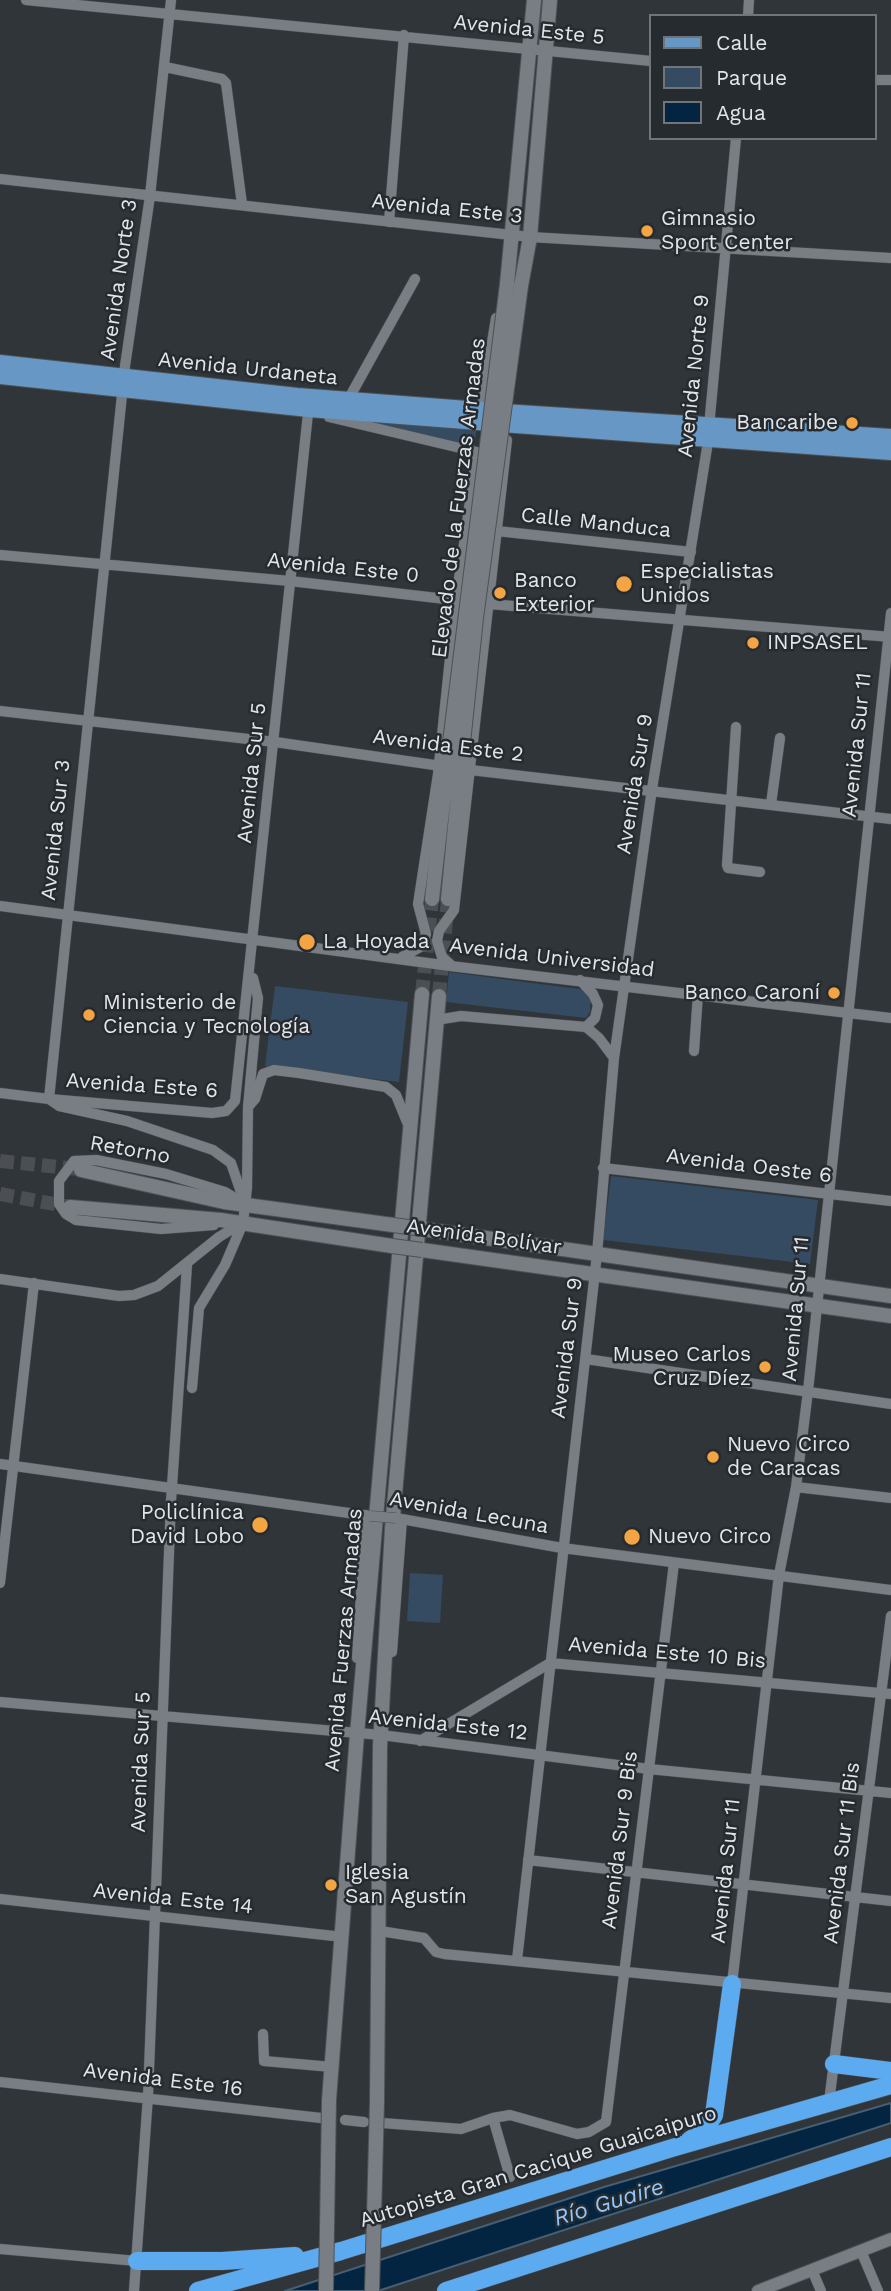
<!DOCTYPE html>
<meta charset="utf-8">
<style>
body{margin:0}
#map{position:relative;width:891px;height:2291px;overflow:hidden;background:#30353a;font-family:"Work Sans",sans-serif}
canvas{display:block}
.legend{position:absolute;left:649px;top:14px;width:228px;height:126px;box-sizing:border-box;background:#262b30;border:2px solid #71757a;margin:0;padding:9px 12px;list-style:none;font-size:21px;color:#e2e5e9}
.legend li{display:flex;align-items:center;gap:14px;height:35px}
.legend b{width:35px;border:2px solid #71757a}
</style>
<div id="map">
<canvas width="891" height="2291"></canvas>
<ul class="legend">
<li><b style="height:9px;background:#6798c5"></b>Calle</li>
<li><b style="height:19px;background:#344b62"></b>Parque</li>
<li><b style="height:19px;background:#042541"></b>Agua</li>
</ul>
</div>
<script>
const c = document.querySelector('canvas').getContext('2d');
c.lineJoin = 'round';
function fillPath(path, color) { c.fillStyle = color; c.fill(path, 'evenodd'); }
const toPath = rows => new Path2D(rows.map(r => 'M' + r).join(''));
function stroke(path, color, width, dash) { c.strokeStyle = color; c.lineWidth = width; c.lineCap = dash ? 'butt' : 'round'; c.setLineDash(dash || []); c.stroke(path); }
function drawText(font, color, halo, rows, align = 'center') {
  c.font = font + ' "Work Sans",sans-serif'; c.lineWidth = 5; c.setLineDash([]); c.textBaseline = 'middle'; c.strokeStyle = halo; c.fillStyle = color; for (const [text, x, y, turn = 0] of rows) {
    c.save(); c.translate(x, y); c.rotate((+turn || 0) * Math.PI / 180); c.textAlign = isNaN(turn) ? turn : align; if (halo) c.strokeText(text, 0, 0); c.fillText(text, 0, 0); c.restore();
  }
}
const green = toPath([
 [367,421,477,427,474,447],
 [449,972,586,990,591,996,590,1012,586,1018,446,1002],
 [275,986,408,1002,399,1082,265,1066],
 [611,1176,818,1200,810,1264,603,1240],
 [410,1573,443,1575,440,1623,407,1621]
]);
const water = toPath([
 [891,2103,891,2123,378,2291,285,2291,604,2187,891,2103]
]);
const secondaryTunnel = toPath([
 [422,994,432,899],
 [439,996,448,899],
 [0,1161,79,1169],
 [0,1194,70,1207]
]);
const minor = toPath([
 [26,0,651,61],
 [171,0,150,196,125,366,49,1099,212,1113,226,1111,235,1101,309,404],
 [748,16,749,0],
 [165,67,222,79,226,83,242,204],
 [875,80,891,80],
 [0,179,530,237,891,258],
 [389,222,404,35],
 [348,400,415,279],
 [481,410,496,318],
 [329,417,477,452,456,600,438,774,418,904,426,934,422,946,402,957],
 [497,531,691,552],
 [0,555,290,581,489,604,891,637],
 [0,711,275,742,462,769,891,819],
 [736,727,727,865,728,868,760,872],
 [771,804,780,738],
 [0,906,450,966,891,1018],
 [450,964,442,957,437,941,439,931,454,910,507,440],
 [580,980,593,994,598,1005,595,1018,586,1027],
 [436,1020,461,1016,586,1027,599,1038,614,1058],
 [694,1051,698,994],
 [0,1093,49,1099,59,1106,127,1121,213,1150,231,1163,244,1201],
 [248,1107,255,1099,263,1074,274,1070,299,1073,386,1087,396,1095,407,1122],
 [603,1168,891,1201],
 [214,1225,161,1229,76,1220,66,1214,59,1204,59,1181,74,1161,96,1160,166,1174,225,1192,243,1203],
 [0,1279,119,1296,134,1295,158,1286,219,1237,242,1223],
 [586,1359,891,1404],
 [192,1388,199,1308,225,1265,243,1223,247,1188,248,1107,258,998,253,978],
 [0,1464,370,1516],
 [796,1487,891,1498],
 [396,1518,562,1548,891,1590],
 [0,1583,34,1283],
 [392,1652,402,1519],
 [357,1658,366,1515],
 [0,1702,381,1735,649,1769,891,1793],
 [420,1741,550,1663,891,1694],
 [528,1860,891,1901],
 [0,1899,343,1937],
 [380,1931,424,1938,436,1952,444,1954,891,1998],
 [517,1960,597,1254,614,1058,652,789,707,448,736,138],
 [732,1984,779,1575,796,1487,808,1391,891,613],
 [263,2034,264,2061,332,2067],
 [0,2082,321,2118],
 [830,2094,891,1616],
 [493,2118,510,2177],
 [345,2120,364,2122],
 [382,2123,461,2129,493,2118,510,2115,577,2134,589,2132,606,2122,674,1563],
 [0,2249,137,2261],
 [861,2251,878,2291],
 [812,2270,821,2291],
 [134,2291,148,2096,171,1501,187,1265]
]);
const tertiary = toPath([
 [758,2291,891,2239]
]);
const secondary = toPath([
 [507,284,534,0],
 [521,286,530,237,550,0],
 [432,899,450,742],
 [448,899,463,743],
 [81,1170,224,1202,393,1225],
 [70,1207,221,1220,392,1246],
 [423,1229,891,1296],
 [422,1250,891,1316],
 [329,2100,357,1734,422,994],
 [377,2102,380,1746,392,1528,439,996]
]);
const primary = toPath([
 [0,363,297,396,493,411],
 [0,376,309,409,491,423],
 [503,412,891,437],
 [502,424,891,452]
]);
const motorway = toPath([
 [834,2064,891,2071],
 [690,2140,703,2132,714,2115,732,1984],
 [137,2261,222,2261,295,2256],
 [198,2291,341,2251,672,2148,891,2085],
 [446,2291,891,2147]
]);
const minorBridge = toPath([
 [370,1516,396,1518]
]);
const secondaryBridge = toPath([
 [450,742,507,284],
 [463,743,476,618,521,286],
 [393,1225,423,1229],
 [392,1246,422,1250],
 [326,2291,329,2100],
 [372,2291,377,2102]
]);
const markers = [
 [647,231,7,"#f3a443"],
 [852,423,7,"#f3a443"],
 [624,584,9,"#f3a443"],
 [500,593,7,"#f3a443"],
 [753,643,7,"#f3a443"],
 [307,942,9,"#f3a443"],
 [834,993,7,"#f3a443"],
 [89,1015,7,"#f3a443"],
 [765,1367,7,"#f3a443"],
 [713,1457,7,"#f3a443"],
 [260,1525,9,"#f3a443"],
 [632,1537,9,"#f3a443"],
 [331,1885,7,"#f3a443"]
];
const streetNames = [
 ["Avenida Este 5",529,30,6],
 ["Avenida Este 3",447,209,6],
 ["Avenida Norte 3",119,280,-82],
 ["Avenida Urdaneta",248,369,6],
 ["Avenida Norte 9",694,376,-84],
 ["Elevado de la Fuerzas Armadas",459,498,-83],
 ["Calle Manduca",596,523,6],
 ["Avenida Este 0",343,568,6],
 ["Avenida Sur 11",857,745,-84],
 ["Avenida Este 2",448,746,7],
 ["Avenida Sur 5",252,773,-84],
 ["Avenida Sur 9",635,784,-81],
 ["Avenida Sur 3",56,830,-84],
 ["Avenida Universidad",552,958,7],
 ["Avenida Este 6",142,1086,4],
 ["Retorno",130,1150,10],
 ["Avenida Oeste 6",749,1166,7],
 ["Avenida Bolívar",484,1237,8],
 ["Avenida Sur 11",796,1309,-85],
 ["Avenida Sur 9",567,1348,-83],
 ["Avenida Lecuna",469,1513,10],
 ["Avenida Fuerzas Armadas",344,1640,-85],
 ["Avenida Este 10 Bis",667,1653,5],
 ["Avenida Este 12",448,1725,6],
 ["Avenida Sur 5",141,1762,-88],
 ["Avenida Sur 9 Bis",620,1840,-83],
 ["Avenida Sur 11 Bis",842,1853,-83],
 ["Avenida Sur 11",726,1871,-84],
 ["Avenida Este 14",173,1899,6],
 ["Avenida Este 16",163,2080,7],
 ["Autopista Gran Cacique Guaicaipuro",538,2167,-17]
];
const poiNames = [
 ["Gimnasio",661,219],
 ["Sport Center",661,243],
 ["Bancaribe",838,423,"right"],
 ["Especialistas",640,572],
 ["Unidos",640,596],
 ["Banco",514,581],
 ["Exterior",514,605],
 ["INPSASEL",767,643],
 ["La Hoyada",323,942],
 ["Banco Caroní",820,993,"right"],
 ["Ministerio de",103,1003],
 ["Ciencia y Tecnología",103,1027],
 ["Museo Carlos",751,1355,"right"],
 ["Cruz Díez",751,1379,"right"],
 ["Nuevo Circo",727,1445],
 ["de Caracas",727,1469],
 ["Policlínica",244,1513,"right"],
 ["David Lobo",244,1537,"right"],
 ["Nuevo Circo",648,1537],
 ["Iglesia",345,1873],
 ["San Agustín",345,1897]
];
const waterNames = [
 ["Río Guaire",609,2203,-17]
];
fillPath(green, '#344b62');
fillPath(water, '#042541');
stroke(water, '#475f73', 2);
stroke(secondaryTunnel, '#4b4f54', 14, [14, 7]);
stroke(minor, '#4d5155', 11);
stroke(tertiary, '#4d5155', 14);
stroke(secondary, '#4d5155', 16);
stroke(primary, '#4d5155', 18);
stroke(motorway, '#4d5155', 19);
stroke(minor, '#787e84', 10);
stroke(tertiary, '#787e84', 12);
stroke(secondary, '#787e84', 14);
stroke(primary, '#6798c5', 16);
stroke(motorway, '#5caaf0', 18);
stroke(minorBridge, '#4d5155', 11, []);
stroke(secondaryBridge, '#4d5155', 16, []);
stroke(minorBridge, '#787e84', 10);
stroke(secondaryBridge, '#787e84', 14);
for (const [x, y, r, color] of markers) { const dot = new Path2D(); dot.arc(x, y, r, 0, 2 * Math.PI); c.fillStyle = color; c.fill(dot); stroke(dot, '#262b30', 2.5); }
drawText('21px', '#e2e5e9', '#262b30', streetNames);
drawText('21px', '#e2e5e9', '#262b30', poiNames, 'left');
drawText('italic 23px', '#90c7fc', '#262b30', waterNames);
</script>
